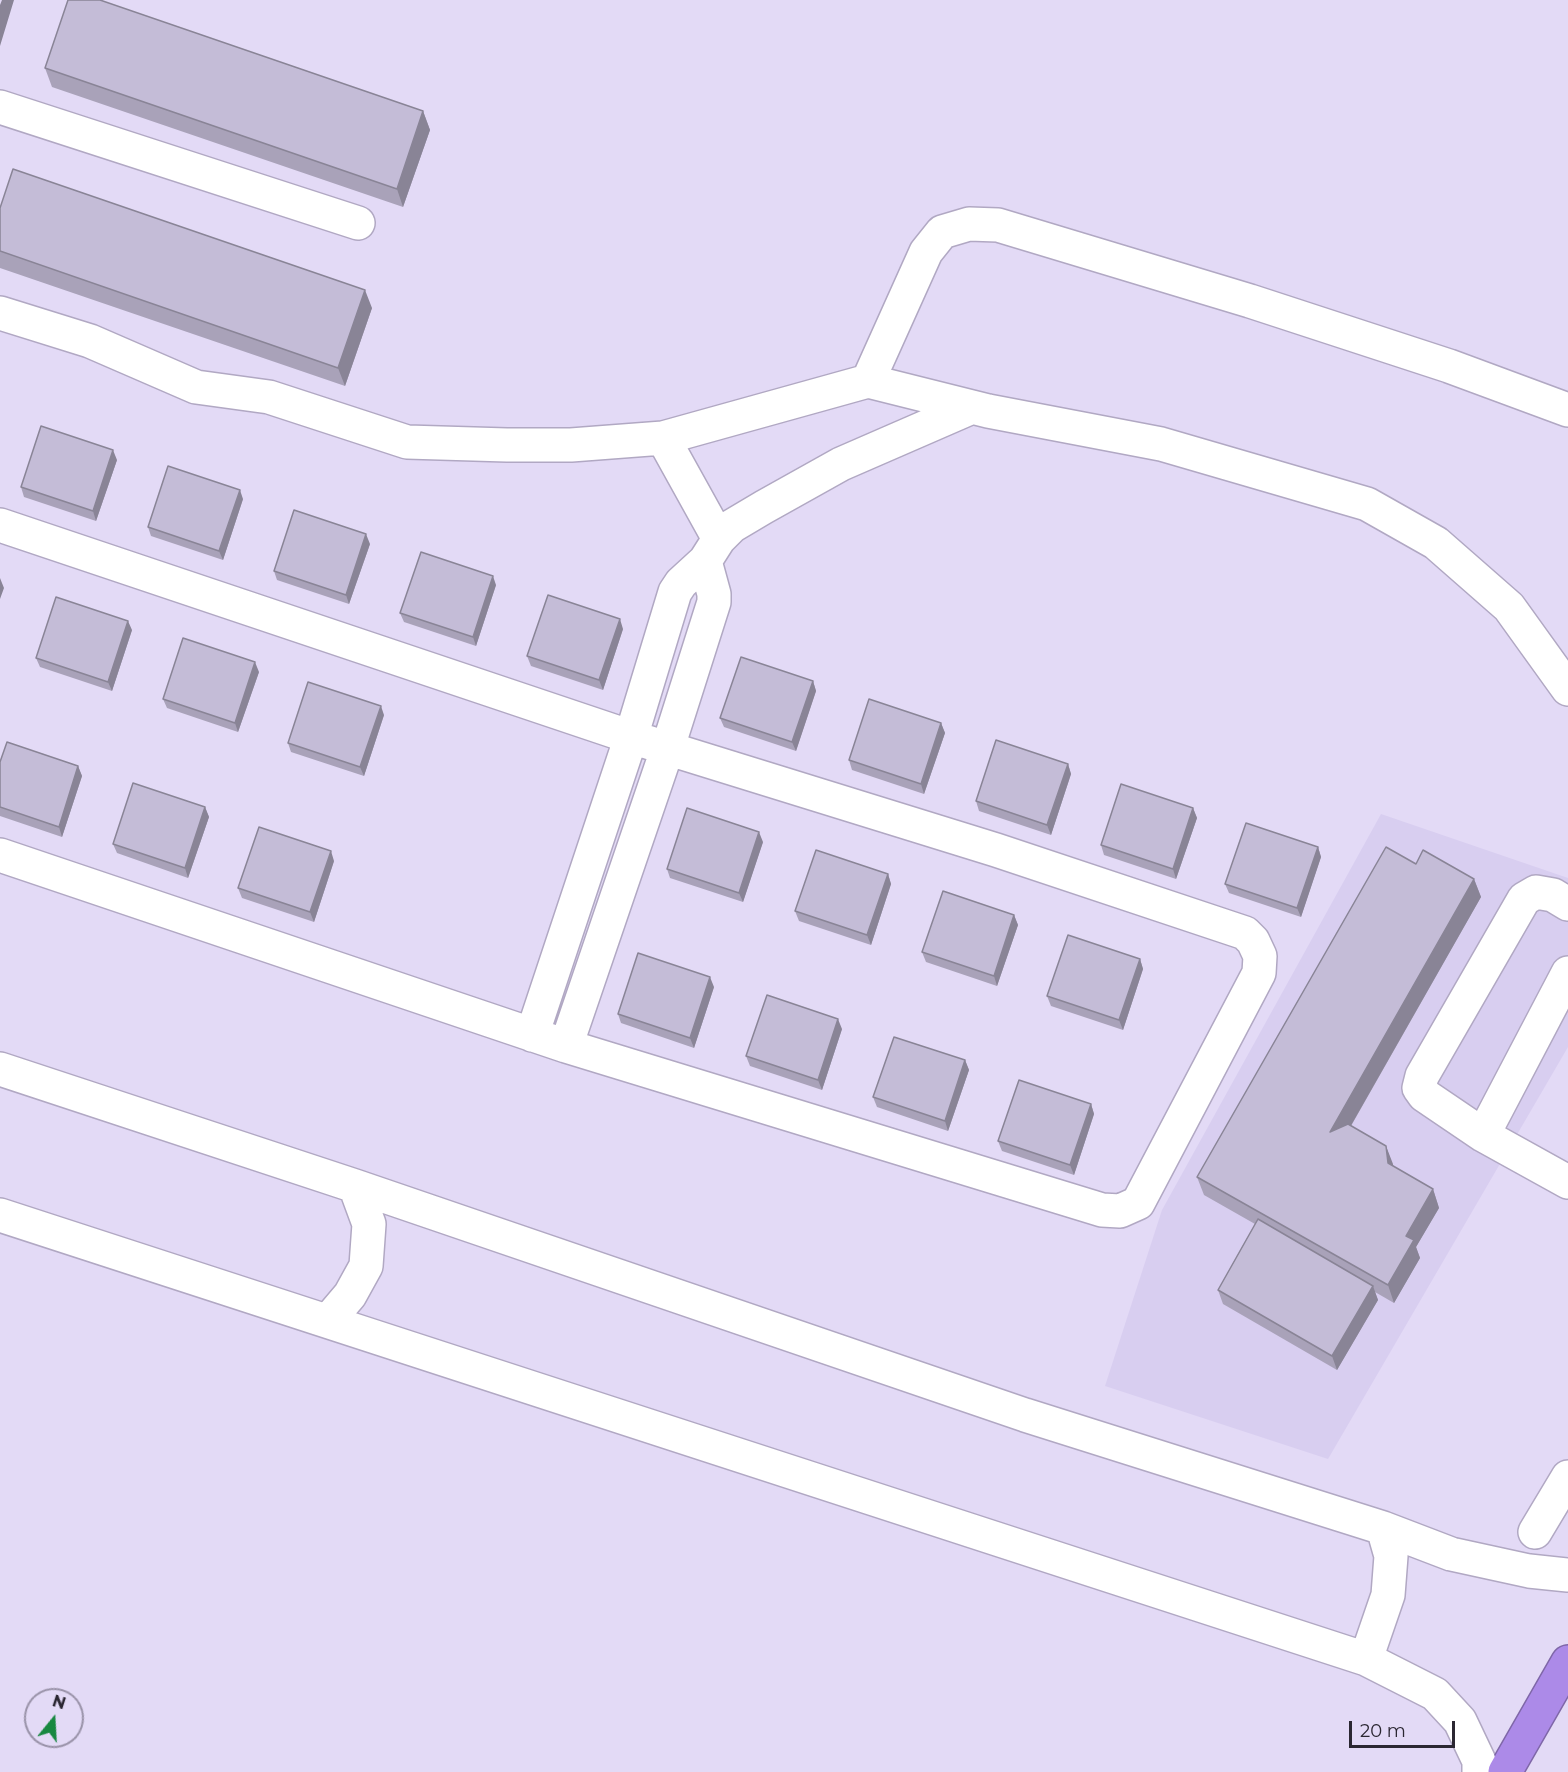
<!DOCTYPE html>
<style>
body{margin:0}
#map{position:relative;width:1568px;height:1772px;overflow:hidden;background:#e3daf6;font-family:Montserrat,sans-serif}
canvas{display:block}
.north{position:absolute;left:24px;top:1688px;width:60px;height:60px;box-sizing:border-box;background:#e3daf6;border:2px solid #9992a8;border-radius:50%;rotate:18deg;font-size:16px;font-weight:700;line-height:24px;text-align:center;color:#2b2732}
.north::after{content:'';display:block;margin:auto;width:21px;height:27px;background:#188840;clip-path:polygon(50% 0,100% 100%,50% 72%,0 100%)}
.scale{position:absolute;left:1349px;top:1721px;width:106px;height:27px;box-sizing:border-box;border:3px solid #2b2732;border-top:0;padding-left:8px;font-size:18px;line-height:21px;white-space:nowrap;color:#2b2732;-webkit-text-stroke:4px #e3daf6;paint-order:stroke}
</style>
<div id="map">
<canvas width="1568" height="1772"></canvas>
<div class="north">N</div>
<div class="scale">20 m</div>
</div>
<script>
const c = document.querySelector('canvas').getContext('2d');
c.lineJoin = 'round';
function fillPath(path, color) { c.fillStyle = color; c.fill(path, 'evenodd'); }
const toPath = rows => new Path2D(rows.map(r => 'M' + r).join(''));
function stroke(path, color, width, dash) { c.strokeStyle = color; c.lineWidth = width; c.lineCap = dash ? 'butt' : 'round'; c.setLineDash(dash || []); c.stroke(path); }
const built = toPath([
 [1381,814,1568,878,1568,1047,1328,1459,1105,1386,1162,1210]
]);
const minor = toPath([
 [0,107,358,223],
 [0,313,90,341,196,387,269,397,407,442,507,445,571,445,663,438,868,381,988,411,1161,444,1367,504,1436,543,1509,607,1568,689],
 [868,381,926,252,942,232,969,224,998,225,1250,301,1449,366,1568,410],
 [663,438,719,539],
 [0,525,631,737,996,850,1245,933,1253,941,1260,956,1259,973,1138,1203,1120,1211,1102,1210,566,1046,0,855],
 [1568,904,1553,895,1536,892,1524,899,1422,1076,1419,1088,1424,1095,1483,1135,1568,1182],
 [532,1035,631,737,675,592,681,583,705,561,719,539,732,526,764,507,841,464,972,407],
 [566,1046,668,747,714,602,714,594,705,561],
 [0,1069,355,1186,1025,1415,1383,1528,1451,1554,1529,1571,1568,1575],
 [1483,1135,1568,973],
 [0,1215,1366,1659,1435,1694,1460,1721,1479,1761,1479,1772],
 [328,1321,350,1295,366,1266,369,1224,355,1186],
 [1535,1532,1568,1477],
 [1366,1659,1388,1595,1391,1556,1383,1528]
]);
const highway = toPath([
 [1505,1772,1568,1662]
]);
const wall = toPath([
 [45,68,423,111,430,130,403,207,52,87],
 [0,208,372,308,345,386,0,268],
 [117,460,96,521,24,497,21,487],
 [243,499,223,560,151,536,148,527],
 [370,544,349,604,277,580,274,571],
 [496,585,476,646,404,622,400,613],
 [623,629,603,690,531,666,527,656],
 [132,630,112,691,40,667,36,658],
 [259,672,238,732,167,708,163,699],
 [813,681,816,691,796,751,724,727,720,718],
 [384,715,364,776,291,752,288,743],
 [941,723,945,733,924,794,852,770,849,760],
 [0,762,78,766,82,776,62,837,0,816],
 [1068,764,1071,774,1051,835,979,811,976,801],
 [205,807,209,817,188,878,117,853,113,844],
 [1193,808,1197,818,1176,879,1104,855,1101,845],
 [763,842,743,902,670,878,667,869],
 [1318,847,1321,857,1301,917,1229,893,1225,884],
 [334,861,314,922,242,898,238,888],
 [1416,864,1474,879,1481,897,1351,1126,1386,1146,1393,1167,1433,1189,1439,1208,1416,1247,1420,1258,1394,1303,1375,1292,1378,1300,1337,1370,1223,1304,1218,1290,1255,1224,1204,1195,1197,1177],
 [888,874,891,884,871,945,799,921,795,911],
 [1014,915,1018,925,997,986,926,962,922,952],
 [1140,959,1143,969,1123,1030,1051,1006,1047,996],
 [714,987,694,1048,621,1023,618,1014],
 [842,1029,822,1090,750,1066,746,1056],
 [965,1060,969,1070,948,1131,877,1107,873,1097],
 [1091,1104,1094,1114,1074,1175,1002,1151,998,1141]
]);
const shadedWall = toPath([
 [2,0,14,0,0,46,0,5],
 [423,111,430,130,403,207,397,189],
 [365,290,372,308,345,386,338,368],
 [113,450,117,460,96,521,93,511],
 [240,490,243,499,223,560,219,551],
 [366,534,370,544,349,604,346,595],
 [493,576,496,585,476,646,473,637],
 [0,578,4,588,0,599],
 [620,619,623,629,603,690,599,680],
 [128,621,132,630,112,691,108,682],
 [255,662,259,672,238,732,235,723],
 [813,681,816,691,796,751,792,742],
 [381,706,384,715,364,776,360,767],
 [941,723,945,733,924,794,921,784],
 [1068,764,1071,774,1051,835,1047,825],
 [78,766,82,776,62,837,59,827],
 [205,807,209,817,188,878,185,868],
 [1193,808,1197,818,1176,879,1173,869],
 [759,832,763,842,743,902,739,893],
 [1318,847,1321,857,1301,917,1297,908],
 [331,851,334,861,314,922,310,912],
 [888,874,891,884,871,945,867,935],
 [1474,879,1481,897,1337,1150,1330,1132],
 [1014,915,1018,925,997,986,994,976],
 [1140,959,1143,969,1123,1030,1119,1020],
 [710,977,714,987,694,1048,690,1038],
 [838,1019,842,1029,822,1090,818,1080],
 [965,1060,969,1070,948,1131,945,1121],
 [1091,1104,1094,1114,1074,1175,1070,1165],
 [1386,1146,1393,1164,1394,1182,1388,1163],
 [1433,1189,1439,1208,1416,1247,1420,1258,1394,1303,1388,1285,1406,1236],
 [1373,1286,1378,1300,1337,1370,1332,1356]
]);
const building = toPath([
 [68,0,100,0,423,111,397,189,45,68,68,0],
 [13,169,365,290,338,368,0,251,0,208,13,169],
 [41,426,113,450,93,511,21,487,41,426],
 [168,466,240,490,219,551,148,527,168,466],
 [294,510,366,534,346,595,274,571,294,510],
 [421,552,493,576,473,637,400,613,421,552],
 [548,595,620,619,599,680,527,656,548,595],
 [56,597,128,621,108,682,36,658,56,597],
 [183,638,255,662,235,723,163,699,183,638],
 [741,657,813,681,792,742,720,718,741,657],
 [308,682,381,706,360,767,288,743,308,682],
 [869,699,941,723,921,784,849,760,869,699],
 [996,740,1068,764,1047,825,976,801,996,740],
 [7,742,78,766,59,827,0,807,0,762,7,742],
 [133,783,205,807,185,868,113,844,133,783],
 [1121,784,1193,808,1173,869,1101,845,1121,784],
 [687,808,759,832,739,893,667,869,687,808],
 [1246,823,1318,847,1297,908,1225,884,1246,823],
 [259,827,331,851,310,912,238,888,259,827],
 [1386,847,1416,864,1423,850,1474,879,1330,1132,1348,1124,1386,1146,1388,1163,1433,1189,1406,1236,1414,1240,1388,1285,1197,1177,1386,847],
 [816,850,888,874,867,935,795,911,816,850],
 [943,891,1014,915,994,976,922,952,943,891],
 [1068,935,1140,959,1119,1020,1047,996,1068,935],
 [638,953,710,977,690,1038,618,1014,638,953],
 [767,995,838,1019,818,1080,746,1056,767,995],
 [894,1037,965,1060,945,1121,873,1097,894,1037],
 [1019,1080,1091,1104,1070,1165,998,1141,1019,1080],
 [1258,1219,1373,1286,1332,1356,1218,1290,1258,1219]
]);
fillPath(built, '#d8cef0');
stroke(minor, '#b1a8c3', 36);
stroke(highway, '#7f67a8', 36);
stroke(minor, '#fff', 33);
stroke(highway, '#ac8ae8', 33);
fillPath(wall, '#a9a2b9');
fillPath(shadedWall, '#898496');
fillPath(building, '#c4bcd7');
stroke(building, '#898496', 1.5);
</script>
